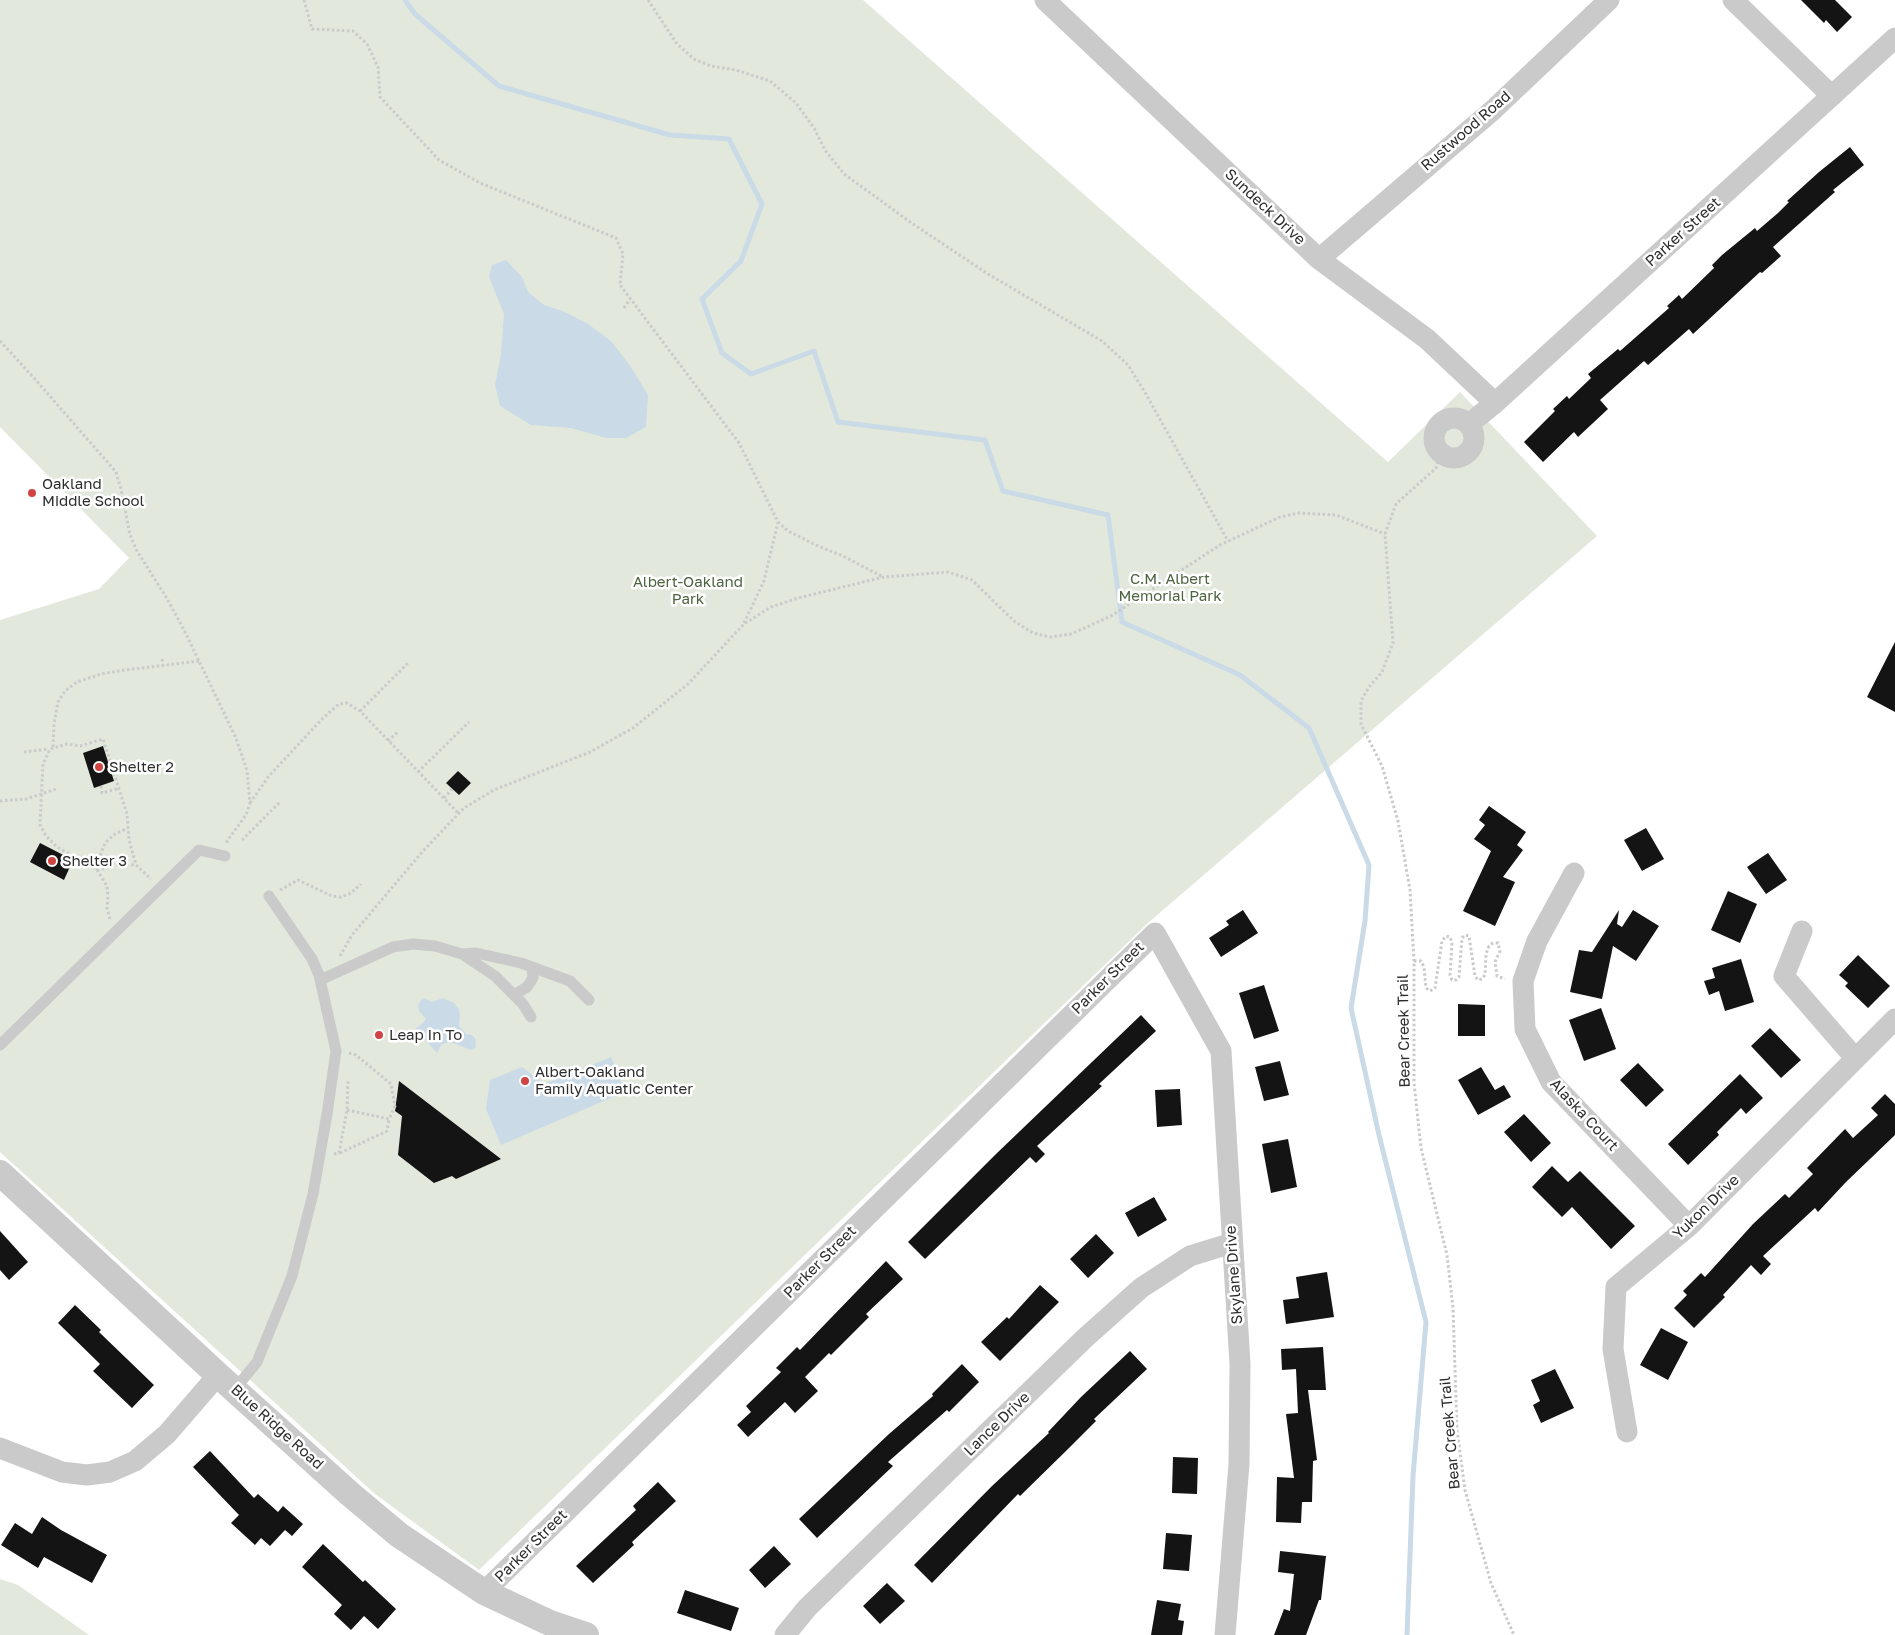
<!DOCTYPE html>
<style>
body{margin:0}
canvas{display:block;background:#fff}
</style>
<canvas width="1895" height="1635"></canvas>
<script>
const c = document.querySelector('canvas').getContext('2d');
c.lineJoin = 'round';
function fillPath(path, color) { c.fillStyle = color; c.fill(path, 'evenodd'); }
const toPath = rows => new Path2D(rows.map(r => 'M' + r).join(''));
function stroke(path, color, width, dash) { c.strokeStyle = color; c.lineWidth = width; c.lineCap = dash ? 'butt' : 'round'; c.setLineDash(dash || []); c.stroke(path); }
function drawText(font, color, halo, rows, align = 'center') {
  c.font = font + ' "Golos Text",sans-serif'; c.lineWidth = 5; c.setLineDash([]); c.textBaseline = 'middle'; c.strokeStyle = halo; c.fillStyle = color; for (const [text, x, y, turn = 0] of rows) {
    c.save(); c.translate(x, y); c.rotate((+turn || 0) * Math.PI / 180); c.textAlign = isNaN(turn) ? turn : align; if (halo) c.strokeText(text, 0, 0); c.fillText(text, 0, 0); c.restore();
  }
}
const green = toPath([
 [0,0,863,0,1388,462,1460,392,1597,536,1148,923,479,1570,375,1494,0,1152,0,620,99,589,129,558,0,427],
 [0,1579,18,1585,89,1635,0,1635]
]);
const water = toPath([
 [506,260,522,277,528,292,544,305,563,311,588,324,611,341,631,367,648,395,646,427,626,438,606,438,571,428,531,425,500,406,495,385,501,354,504,314,489,277,492,265],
 [424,998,432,1002,443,998,454,1003,459,1009,460,1016,459,1026,466,1034,472,1035,475,1038,476,1047,471,1050,453,1043,445,1043,441,1045,437,1053,415,1029,424,1022,426,1019,419,1011,418,1006,421,1000],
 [611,1057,625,1092,501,1145,486,1109,490,1080,522,1067,544,1084]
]);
const stream = toPath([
 [405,0,415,14,499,86,670,135,729,139,762,204,741,261,702,299,722,353,751,374,814,351,838,422,985,440,1003,491,1108,515,1122,622,1240,675,1309,728,1369,865,1365,921,1351,1008,1379,1135,1426,1322,1413,1476,1407,1635]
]);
const building = toPath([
 [1801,0,1835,0,1852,17,1837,32,1826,20,1824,23],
 [1850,147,1864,165,1833,190,1835,192,1773,247,1781,256,1762,273,1760,272,1693,334,1689,329,1648,365,1644,361,1600,400,1608,409,1578,437,1574,432,1543,462,1524,442,1555,411,1553,409,1567,396,1569,399,1591,378,1588,374,1618,349,1620,351,1669,308,1667,306,1679,295,1682,299,1714,268,1712,265,1722,255,1755,228,1757,231,1778,213,1789,202,1787,201,1819,172],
 [1895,642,1895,712,1867,697],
 [103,746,114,781,94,788,83,753],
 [458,771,471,783,459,795,446,783],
 [1489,806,1526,832,1517,845,1523,850,1503,877,1515,882,1495,926,1463,911,1491,851,1474,839,1485,825,1479,820],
 [1646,828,1664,859,1642,871,1624,840],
 [40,843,73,860,64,880,30,862],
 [1768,853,1787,880,1766,894,1747,867],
 [1728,891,1757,904,1740,943,1711,930],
 [1243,910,1258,933,1221,957,1209,938,1229,925,1226,921],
 [1619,910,1617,924,1622,927,1633,910,1659,926,1636,961,1613,946,1602,999,1570,992,1579,950,1592,952],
 [1858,955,1890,986,1868,1008,1845,986,1848,983,1839,975],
 [1741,959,1754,1002,1725,1011,1719,991,1709,995,1704,981,1715,978,1712,968],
 [1264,985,1279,1031,1254,1039,1239,993],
 [1458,1004,1485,1005,1485,1036,1458,1036],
 [1601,1008,1616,1049,1584,1061,1569,1020],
 [1141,1015,1156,1031,1099,1084,1102,1086,1037,1146,1045,1154,1036,1163,1030,1157,925,1259,908,1242,996,1154],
 [1770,1028,1801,1060,1781,1078,1751,1046],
 [1280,1061,1289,1095,1264,1101,1255,1067],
 [1638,1063,1664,1090,1646,1107,1620,1080],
 [1481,1067,1495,1090,1504,1085,1511,1097,1478,1115,1458,1080],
 [1740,1074,1763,1098,1746,1114,1741,1108,1717,1132,1719,1135,1688,1165,1668,1144],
 [399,1081,501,1159,456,1179,452,1176,434,1183,398,1155,402,1116,395,1111],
 [1180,1089,1182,1125,1157,1127,1155,1090],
 [1885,1094,1895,1104,1895,1135,1846,1182,1818,1212,1815,1208,1763,1256,1771,1264,1761,1275,1751,1265,1723,1295,1725,1297,1694,1328,1674,1308,1687,1295,1683,1291,1701,1273,1705,1277,1753,1224,1785,1194,1789,1198,1813,1174,1807,1168,1845,1129,1853,1138,1878,1115,1871,1108],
 [1524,1114,1551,1143,1531,1162,1504,1132],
 [1288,1139,1297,1187,1271,1193,1262,1144],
 [1552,1166,1568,1182,1580,1171,1635,1226,1611,1249,1572,1207,1562,1217,1532,1187],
 [1154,1197,1167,1220,1138,1237,1125,1213],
 [0,1231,28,1262,9,1280,0,1270],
 [1096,1234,1114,1253,1088,1278,1070,1259],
 [886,1261,903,1279,866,1314,869,1317,831,1355,829,1353,805,1377,818,1391,795,1413,785,1402,748,1437,737,1425,751,1412,746,1406,781,1372,776,1368,797,1347,800,1350],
 [1327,1272,1334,1317,1286,1324,1283,1300,1299,1298,1296,1277],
 [1040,1285,1059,1302,1000,1361,981,1342,1007,1317,1009,1319],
 [75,1305,101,1330,99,1332,154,1385,132,1408,93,1371,100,1364,58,1323],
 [1661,1328,1688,1342,1668,1380,1640,1365],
 [1323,1347,1326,1390,1308,1390,1317,1460,1313,1461,1312,1502,1302,1502,1301,1523,1276,1522,1277,1477,1294,1478,1286,1414,1298,1413,1296,1369,1282,1370,1281,1349],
 [1130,1351,1147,1369,1094,1419,1096,1421,1067,1450,1020,1496,1018,1494,932,1583,914,1565,992,1486,1049,1433,1048,1432,1081,1397],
 [962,1364,979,1382,949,1412,947,1410,888,1462,893,1466,817,1538,799,1519,889,1434,933,1396,932,1394],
 [1555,1369,1574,1408,1541,1423,1533,1405,1540,1401,1531,1380],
 [210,1451,254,1498,258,1494,278,1512,283,1506,303,1524,292,1536,285,1530,270,1546,261,1538,255,1545,231,1523,239,1515,193,1467],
 [1173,1457,1198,1458,1197,1494,1172,1493],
 [658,1482,676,1501,632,1542,634,1545,593,1583,576,1566,636,1510,633,1506],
 [42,1517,61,1530,107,1555,92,1583,44,1557,38,1568,1,1545,15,1523,32,1534],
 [1166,1533,1192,1535,1189,1571,1163,1569],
 [323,1544,363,1582,365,1580,396,1609,378,1629,364,1616,351,1630,334,1614,342,1605,302,1567],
 [774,1546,791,1564,765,1588,749,1570],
 [1280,1551,1326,1556,1321,1600,1319,1600,1306,1635,1274,1635,1284,1609,1290,1611,1294,1574,1278,1572],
 [887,1583,905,1601,880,1624,863,1606],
 [685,1590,739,1608,731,1631,677,1613],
 [1157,1600,1181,1604,1178,1620,1184,1621,1182,1635,1151,1635]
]);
const path = toPath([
 [304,0,312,29,353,31,367,44,378,67,380,97,439,160,480,183,616,238,623,254,620,285,739,443,778,522,788,531,818,546,843,556,883,577],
 [648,0,677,44,694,59,711,66,736,70,770,81,796,103,814,128,825,150,844,174,913,224,988,274,1102,341,1128,365,1147,396,1228,541],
 [624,308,630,299],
 [0,341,35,379,116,472,121,489,130,535,137,551,166,597,184,630,235,736,247,770,250,803,246,815,227,841,227,843],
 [1441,452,1436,468,1396,504,1385,534,1393,643,1382,672,1369,687,1361,701,1361,724,1382,766,1398,821,1410,890,1414,961,1414,1083,1421,1148,1447,1255,1453,1308,1457,1430,1465,1490,1491,1583,1514,1635],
 [744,623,764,581,778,522],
 [162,659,163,665],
 [360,711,408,663],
 [388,741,399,731],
 [53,747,54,724,58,702,65,691,77,682,101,674,125,670,199,661],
 [24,752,49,749],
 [418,772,469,722],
 [101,786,102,793,120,788],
 [444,798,452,789],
 [0,801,26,799,56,789],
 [250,803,269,776,323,718,339,704,347,703,360,711,459,814],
 [242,840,280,802],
 [97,870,100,856,105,843,115,834,128,828],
 [97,870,122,864,136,865],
 [280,890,298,880,332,896,341,897,351,893,361,884],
 [110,919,107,908,108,897,107,886,97,870,57,847,46,836,40,825,43,764,50,749,67,744,80,746,103,739,127,814,129,840,136,865,151,879],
 [340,956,352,935,423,851,464,808,494,790,590,752,633,728,688,684,744,624,771,607,798,598,884,577,948,572,972,580,1014,621,1033,633,1050,637,1071,634,1111,616,1220,545,1280,517,1299,513,1336,515,1385,534],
 [1414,961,1421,961,1424,967,1426,988,1430,991,1435,988,1442,941,1446,936,1450,937,1452,943,1450,975,1452,980,1456,980,1459,977,1462,938,1465,935,1469,936,1475,976,1478,980,1482,979,1485,975,1486,954,1489,946,1493,943,1498,943,1500,951,1495,962,1497,976,1505,979],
 [347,1110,389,1119,395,1106,391,1084,356,1055,349,1053],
 [340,1153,387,1131,389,1119],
 [334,1154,339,1153,347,1110,348,1080]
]);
const service = toPath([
 [462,954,476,953,521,963,570,981,589,1000],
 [320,980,393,947,413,944,435,946,462,954,495,976,523,1004,531,1017],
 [514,995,527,987,533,978,532,967],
 [0,1045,199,850,225,856],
 [235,1389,257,1362,292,1276,313,1194,327,1114,336,1051,319,975,312,959,269,896]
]);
const minor = toPath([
 [1045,0,1319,259,1427,339,1495,403],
 [1733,0,1832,96],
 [1319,259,1493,110,1609,0],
 '1434 438a20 20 0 1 1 40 0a20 20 0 1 1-40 0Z',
 [1469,424,1495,403,1895,38],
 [1574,873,1537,941,1523,981,1525,1029,1551,1082,1689,1226],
 [1802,931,1784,976,1855,1058],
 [1627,1432,1613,1349,1616,1287,1689,1226,1895,1019],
 [0,1448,62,1472,87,1475,110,1472,135,1461,167,1434,218,1375],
 [484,1592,1155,933,1221,1051,1240,1364,1239,1464,1225,1635],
 [785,1635,807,1608,1085,1338,1141,1288,1190,1256,1232,1243]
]);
const tertiary = toPath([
 [0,1173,218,1375,350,1494,399,1535,484,1592,550,1623,586,1635]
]);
const markers = [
 [32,493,5,"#d04343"],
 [99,767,5,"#d04343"],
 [52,861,5,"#d04343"],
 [379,1035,5,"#d04343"],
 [525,1081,5,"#d04343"]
];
const streetNames = [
 ["Rustwood Road",1466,131,-41],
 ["Sundeck Drive",1265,207,43],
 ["Parker Street",1683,232,-42],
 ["Parker Street",1108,978,-45],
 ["Bear Creek Trail",1404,1031,-91],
 ["Alaska Court",1584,1115,47],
 ["Yukon Drive",1706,1207,-44],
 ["Parker Street",820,1262,-45],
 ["Skylane Drive",1234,1275,-94],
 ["Lance Drive",997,1424,-44],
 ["Blue Ridge Road",277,1427,42],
 ["Bear Creek Trail",1450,1433,-95],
 ["Parker Street",531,1546,-45]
];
const poiNames = [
 ["Oakland",42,484],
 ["Middle School",42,501],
 ["Shelter 2",109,767],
 ["Shelter 3",62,861],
 ["Leap In To",389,1035],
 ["Albert-Oakland",535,1072],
 ["Family Aquatic Center",535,1089]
];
const parkNames = [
 ["C.M. Albert",1170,579],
 ["Memorial Park",1170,596],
 ["Albert-Oakland",688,582],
 ["Park",688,599]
];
fillPath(green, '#e2e9dc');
fillPath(water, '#cadae7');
stroke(stream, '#cadae7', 5);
fillPath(building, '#141414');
stroke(path, '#cacaca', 3, [2.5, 2.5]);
stroke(service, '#cacaca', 11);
stroke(minor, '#cacaca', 21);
stroke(tertiary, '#cacaca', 26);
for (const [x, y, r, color] of markers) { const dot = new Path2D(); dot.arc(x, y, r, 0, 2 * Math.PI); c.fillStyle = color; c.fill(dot); stroke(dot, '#fff', 2); }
drawText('15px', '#2d2d2d', '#fff', streetNames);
drawText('15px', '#2d2d2d', '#fff', poiNames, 'left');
drawText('15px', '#4e6340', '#fff', parkNames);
</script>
